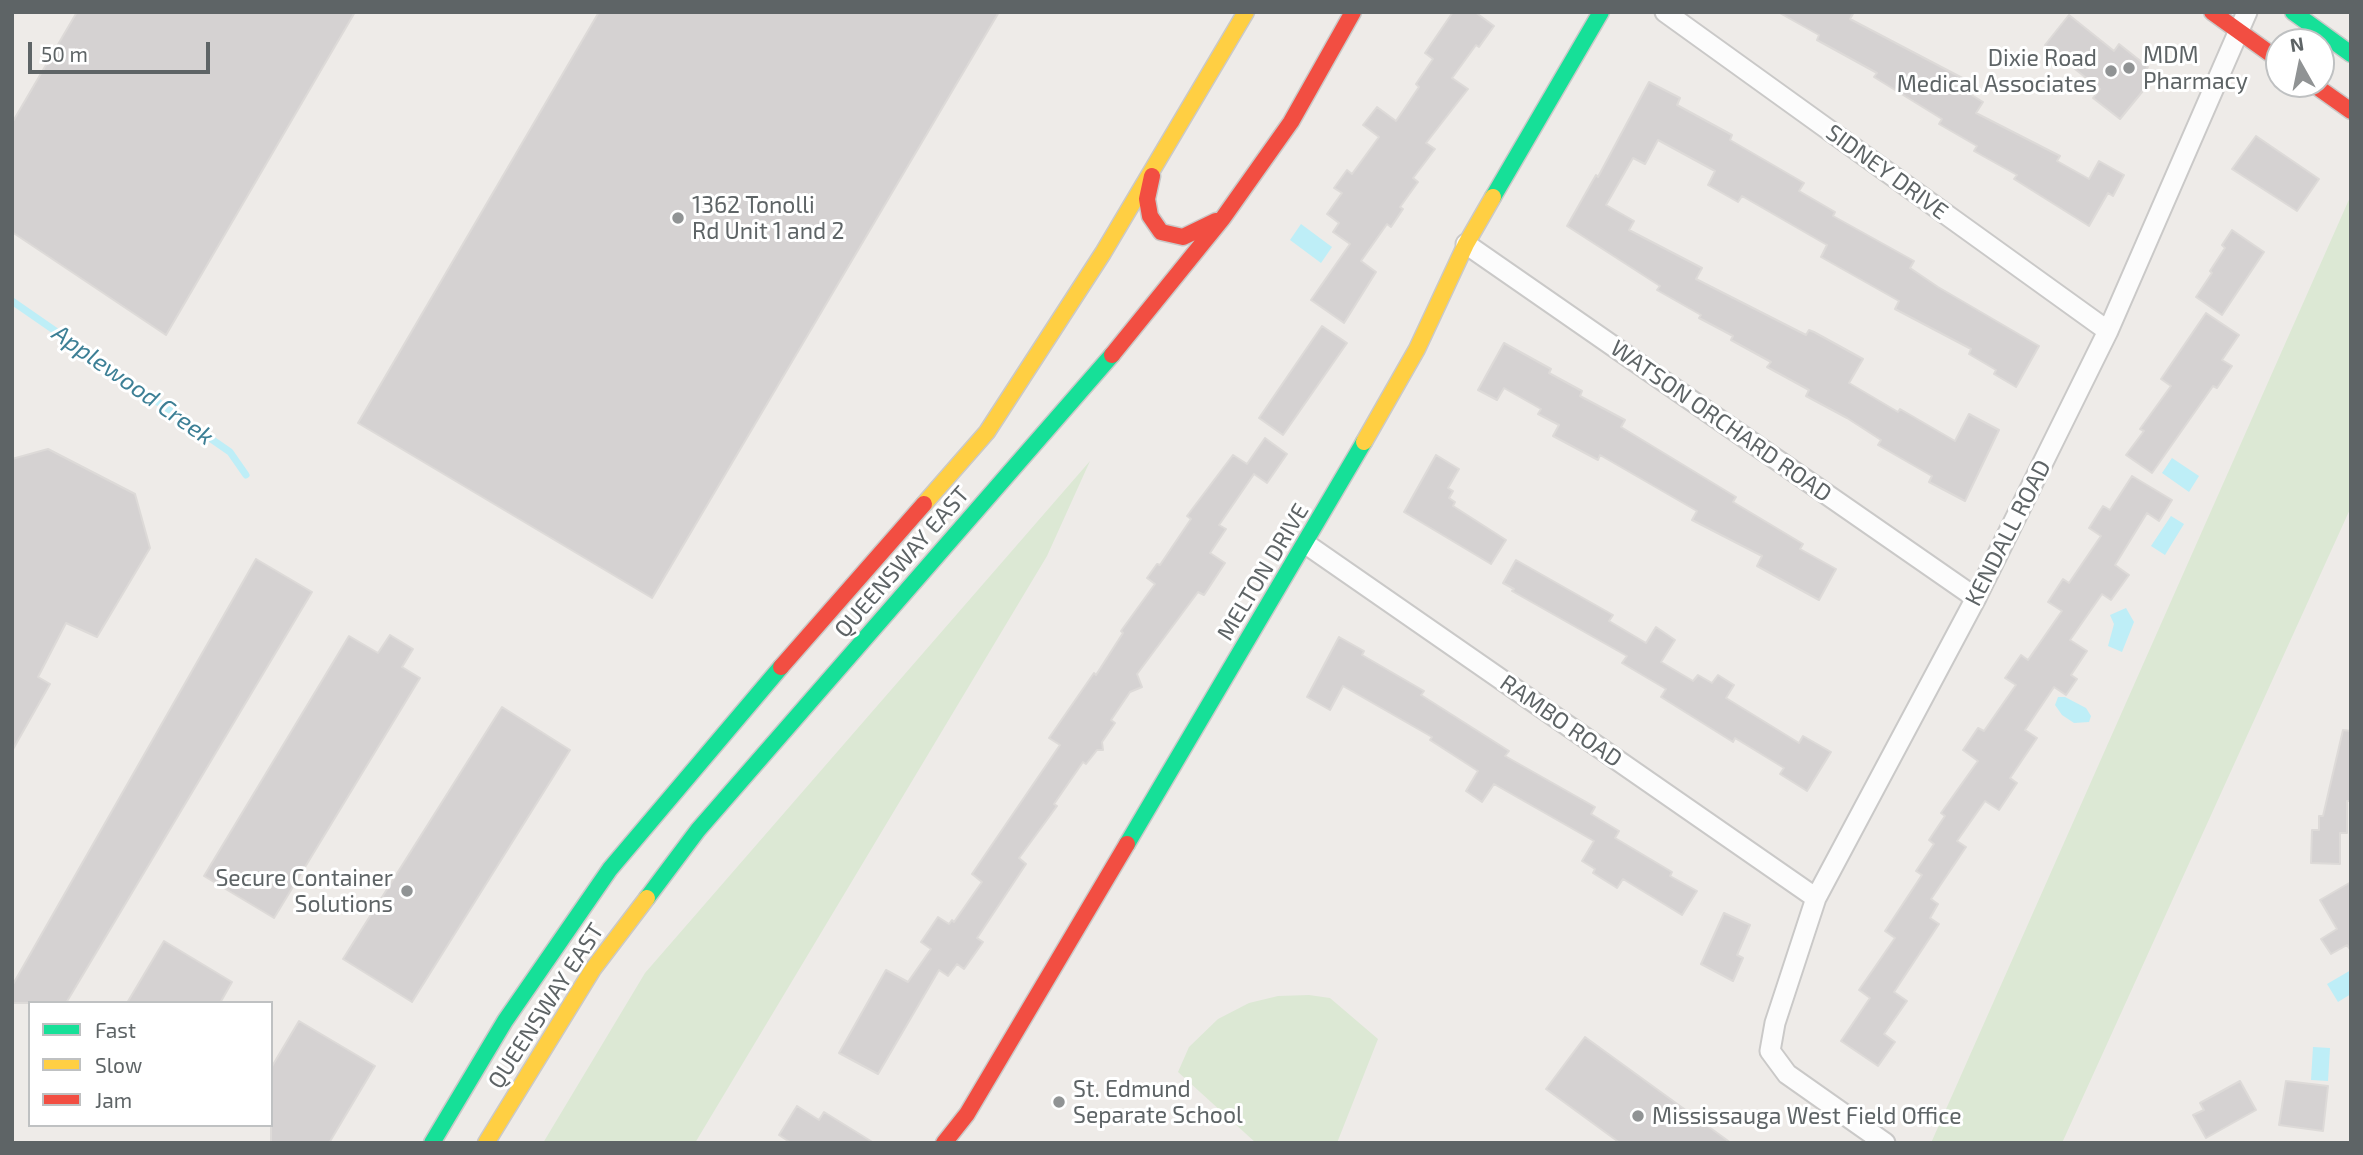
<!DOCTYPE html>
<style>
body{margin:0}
#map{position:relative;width:2363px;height:1155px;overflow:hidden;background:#eeebe8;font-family:"Exo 2",sans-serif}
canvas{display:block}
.frame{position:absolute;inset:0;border:14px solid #5e6466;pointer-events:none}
.legend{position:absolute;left:28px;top:1001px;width:245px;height:126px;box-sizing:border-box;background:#fff;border:2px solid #bfc1c2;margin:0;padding:9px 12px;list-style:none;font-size:21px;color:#5e6466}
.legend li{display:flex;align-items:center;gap:14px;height:35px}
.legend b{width:35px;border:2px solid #bfc1c2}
.north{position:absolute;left:2265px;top:28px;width:70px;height:70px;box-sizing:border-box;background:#fff;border:2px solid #bfc1c2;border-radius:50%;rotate:351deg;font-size:19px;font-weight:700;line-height:28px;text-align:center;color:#5e6466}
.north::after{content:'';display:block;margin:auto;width:24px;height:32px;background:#909394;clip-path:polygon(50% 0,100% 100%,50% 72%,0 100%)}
.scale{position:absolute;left:28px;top:42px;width:182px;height:32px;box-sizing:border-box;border:4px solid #5e6466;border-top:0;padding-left:9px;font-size:21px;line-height:24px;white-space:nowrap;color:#5e6466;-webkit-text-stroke:5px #fff;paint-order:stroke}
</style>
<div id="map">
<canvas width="2363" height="1155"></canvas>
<div class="frame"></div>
<ul class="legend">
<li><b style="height:9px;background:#16e098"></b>Fast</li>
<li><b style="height:9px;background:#ffcf43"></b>Slow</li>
<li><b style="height:9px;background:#f24e42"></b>Jam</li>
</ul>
<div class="north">N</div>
<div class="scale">50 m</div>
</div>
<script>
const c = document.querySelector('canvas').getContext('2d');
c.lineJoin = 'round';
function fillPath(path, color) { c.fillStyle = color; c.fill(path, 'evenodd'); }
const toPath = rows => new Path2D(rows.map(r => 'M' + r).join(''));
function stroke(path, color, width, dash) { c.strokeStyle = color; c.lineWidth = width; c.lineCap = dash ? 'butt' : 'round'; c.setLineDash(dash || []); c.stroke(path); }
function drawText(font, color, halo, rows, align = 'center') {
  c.font = font + ' "Exo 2",sans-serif'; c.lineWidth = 6; c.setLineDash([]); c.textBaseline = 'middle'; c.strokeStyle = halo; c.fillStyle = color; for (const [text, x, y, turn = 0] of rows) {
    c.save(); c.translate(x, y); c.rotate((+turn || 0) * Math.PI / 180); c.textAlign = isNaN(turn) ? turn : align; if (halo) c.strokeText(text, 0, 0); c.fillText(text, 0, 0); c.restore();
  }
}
const green = toPath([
 [2351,195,2351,507,2062,1143,1931,1143],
 [1090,461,1047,556,695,1143,543,1143,645,973],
 [1309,995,1330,998,1378,1039,1337,1143,1256,1143,1178,1072,1189,1047,1218,1019,1249,1003,1278,996]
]);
const water = toPath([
 [1301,224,1332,247,1321,263,1290,240],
 [2172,458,2199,476,2189,492,2162,473],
 [2171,516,2184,524,2165,555,2151,546],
 [2126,608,2134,622,2122,652,2108,646,2114,624,2110,615],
 [2058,697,2065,697,2086,708,2091,716,2089,722,2074,723,2062,715,2055,705],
 [2351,970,2351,994,2338,1002,2327,984],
 [2313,1047,2330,1048,2328,1081,2311,1080]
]);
const stream = toPath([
 [12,301,230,452,246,475]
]);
const building = toPath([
 [77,12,355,12,166,335,12,232,12,123,77,12],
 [599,12,999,12,652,598,358,423,599,12],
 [1453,12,1475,12,1494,26,1479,47,1476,45,1452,78,1468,89,1426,143,1435,149,1413,178,1418,182,1400,207,1403,209,1391,227,1387,224,1361,261,1376,272,1344,323,1311,300,1350,244,1333,232,1339,223,1327,214,1342,193,1334,188,1347,170,1352,174,1379,137,1363,125,1377,107,1396,121,1419,87,1416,84,1433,59,1425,53,1453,12],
 [1778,12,1854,12,1850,19,1970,82,1965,91,1983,102,1976,113,2060,156,2057,161,2089,179,2099,161,2124,175,2113,196,2108,193,2089,226,2014,179,2017,175,1974,151,1977,146,1939,124,1942,119,1874,77,1877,73,1817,40,1819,35,1778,12],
 [2069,15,2114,51,2119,44,2148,67,2142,74,2151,81,2120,119,2093,98,2100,89,2045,45,2069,15],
 [1649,82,1680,98,1677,105,1732,135,1730,140,1804,183,1799,191,1835,212,1833,216,1914,261,1910,268,1938,287,2039,346,2016,387,1994,374,1996,370,1969,354,1971,349,1895,309,1899,301,1821,257,1827,245,1742,196,1738,202,1708,185,1715,171,1658,140,1645,164,1633,158,1606,205,1634,221,1629,230,1702,268,1696,279,1806,335,1809,330,1814,332,1863,359,1849,383,1898,412,1900,409,1955,441,1969,414,1999,430,1965,501,1929,482,1932,476,1878,445,1881,440,1847,418,1806,396,1809,390,1767,367,1771,362,1731,340,1733,336,1699,318,1701,315,1657,290,1660,286,1567,226,1596,175,1598,177,1649,82],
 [2256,136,2319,179,2297,211,2232,169,2256,136],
 [2232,230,2264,252,2222,315,2196,297,2212,273,2210,271,2225,248,2222,245,2232,230],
 [2206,313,2239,335,2222,360,2232,366,2217,388,2213,386,2152,473,2126,455,2144,431,2140,429,2171,386,2161,379,2206,313],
 [1322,326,1347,343,1283,435,1259,418,1322,326],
 [1504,343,1551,369,1549,373,1582,391,1580,396,1625,420,1621,427,1736,497,1733,502,1803,544,1800,549,1836,569,1819,600,1757,566,1762,556,1692,520,1697,511,1600,455,1598,460,1553,436,1559,425,1538,414,1541,409,1504,388,1497,400,1478,390,1504,343],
 [1265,438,1287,454,1267,483,1254,474,1219,525,1226,529,1210,553,1225,563,1204,595,1198,592,1137,674,1142,687,1130,692,1111,720,1115,723,1102,742,1103,750,1097,750,1086,764,1083,762,1054,804,1057,806,1019,858,1026,864,977,938,983,942,964,969,957,964,948,976,939,970,878,1074,839,1053,886,970,908,982,931,949,921,942,938,917,949,924,952,920,954,922,982,882,972,874,1060,745,1049,738,1094,673,1096,675,1123,633,1121,631,1155,584,1147,578,1157,564,1160,565,1191,519,1187,516,1233,455,1247,464,1265,438],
 [48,449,135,494,150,548,97,637,66,623,38,677,50,684,12,751,12,459,48,449],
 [1436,455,1459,469,1448,488,1453,491,1449,498,1455,502,1453,506,1506,540,1491,564,1404,512,1436,455],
 [2132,476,2172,500,2159,521,2147,513,2115,565,2129,575,2111,600,2102,594,2070,640,2087,651,2071,675,2077,679,2066,695,2054,687,2025,730,2037,738,2010,778,2017,783,1999,810,1985,801,1957,841,1966,847,1931,899,1938,904,1930,918,1939,924,1894,992,1907,1001,1884,1034,1895,1042,1878,1066,1841,1041,1870,998,1859,990,1895,938,1885,931,1922,875,1916,871,1934,844,1929,840,1945,816,1941,813,1978,761,1963,750,1978,728,1984,731,2016,685,2005,678,2021,655,2028,660,2062,611,2048,602,2063,579,2069,583,2101,536,2089,528,2103,506,2110,510,2132,476],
 [256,559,312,592,66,1003,12,1003,12,986,256,559],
 [1516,560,1613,615,1609,621,1646,643,1656,627,1675,640,1661,662,1693,681,1698,675,1712,683,1718,675,1734,685,1726,698,1799,743,1803,736,1831,752,1807,791,1780,774,1784,768,1735,738,1733,742,1661,697,1666,689,1622,663,1627,656,1512,591,1514,589,1503,583,1516,560],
 [390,635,413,649,402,667,420,678,274,918,204,876,349,636,378,653,390,635],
 [1339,637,1364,651,1362,655,1424,691,1421,695,1509,751,1505,756,1595,807,1591,814,1619,831,1615,838,1672,872,1670,876,1697,891,1682,915,1623,879,1617,888,1593,873,1595,869,1582,861,1594,841,1494,784,1482,802,1466,791,1478,771,1430,740,1432,737,1343,686,1330,710,1307,697,1339,637],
 [502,707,570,750,412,1002,343,959,502,707],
 [2343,730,2351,731,2351,801,2347,801,2347,833,2340,833,2340,864,2311,863,2312,830,2319,830,2319,816,2323,816,2343,730],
 [2351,882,2351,951,2347,945,2331,954,2321,939,2337,929,2320,900,2351,882],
 [1724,913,1750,925,1737,955,1743,958,1733,981,1701,964,1724,913],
 [164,941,232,982,220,1003,127,1003,164,941],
 [299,1021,375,1066,329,1143,271,1143,271,1068,299,1021],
 [1585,1037,1731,1143,1620,1143,1546,1089,1585,1037],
 [2240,1081,2256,1110,2206,1138,2193,1115,2204,1110,2200,1103,2240,1081],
 [2286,1081,2328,1086,2323,1131,2279,1125,2286,1081],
 [797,1106,819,1120,824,1112,874,1143,791,1143,779,1135,797,1106]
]);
const street = toPath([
 [1665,12,2108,331],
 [1466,244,1976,598],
 [1306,544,1816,898],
 [1885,1143,1787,1074,1770,1051,1775,1023,1816,898,1976,598,2108,331,2247,12]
]);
const fast = toPath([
 [2293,12,2351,54],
 [1493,197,1601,12],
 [1127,844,1364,442],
 [647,898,698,830,1112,355],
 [432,1143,505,1021,610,869,781,667]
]);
const slow = toPath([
 [1364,442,1417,349,1466,244,1493,197],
 [924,504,987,432,1103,253,1246,12],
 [486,1143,593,969,647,898]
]);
const jam = toPath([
 [2212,12,2279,60],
 [2313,84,2351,111],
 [1152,176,1147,199,1150,216,1161,232,1183,237,1216,221],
 [1112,355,1223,218,1291,122,1353,12],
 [781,667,924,504],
 [944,1143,967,1114,1127,844]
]);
const markers = [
 [2129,68,7,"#909394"],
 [2111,71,7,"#909394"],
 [678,218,7,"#909394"],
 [407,891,7,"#909394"],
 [1059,1102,7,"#909394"],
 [1638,1116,7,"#909394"]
];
const poiNames = [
 ["MDM",2143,55],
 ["Pharmacy",2143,81],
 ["Dixie Road",2097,58,"right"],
 ["Medical Associates",2097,84,"right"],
 ["1362 Tonolli",692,205],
 ["Rd Unit 1 and 2",692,231],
 ["Secure Container",393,878,"right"],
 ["Solutions",393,904,"right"],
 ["St. Edmund",1073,1089],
 ["Separate School",1073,1115],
 ["Mississauga West Field Office",1652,1116]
];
const streetNames = [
 ["SIDNEY DRIVE",1887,172,36],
 ["WATSON ORCHARD ROAD",1721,421,35],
 ["KENDALL ROAD",2008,533,-63],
 ["QUEENSWAY EAST",902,562,-49],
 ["MELTON DRIVE",1263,572,-59],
 ["RAMBO ROAD",1561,721,35],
 ["QUEENSWAY EAST",546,1006,-57]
];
const waterNames = [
 ["Applewood Creek",133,385,35]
];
fillPath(green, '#dce8d4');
fillPath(water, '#beeef7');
stroke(stream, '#beeef7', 7);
fillPath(building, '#d5d2d2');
stroke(building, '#dddad8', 2);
stroke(street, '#cac9c8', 23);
stroke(fast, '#cac9c8', 19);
stroke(slow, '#cac9c8', 19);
stroke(jam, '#cac9c8', 19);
stroke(street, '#fcfcfc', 19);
stroke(fast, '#16e098', 16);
stroke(slow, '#ffcf43', 16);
stroke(jam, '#f24e42', 16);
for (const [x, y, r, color] of markers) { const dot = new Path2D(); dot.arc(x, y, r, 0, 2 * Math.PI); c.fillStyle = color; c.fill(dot); stroke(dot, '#fff', 2.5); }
drawText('23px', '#5e6466', '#fff', poiNames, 'left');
drawText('23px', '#5e6466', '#fff', streetNames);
drawText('italic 24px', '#3c7f95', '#fff', waterNames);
</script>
